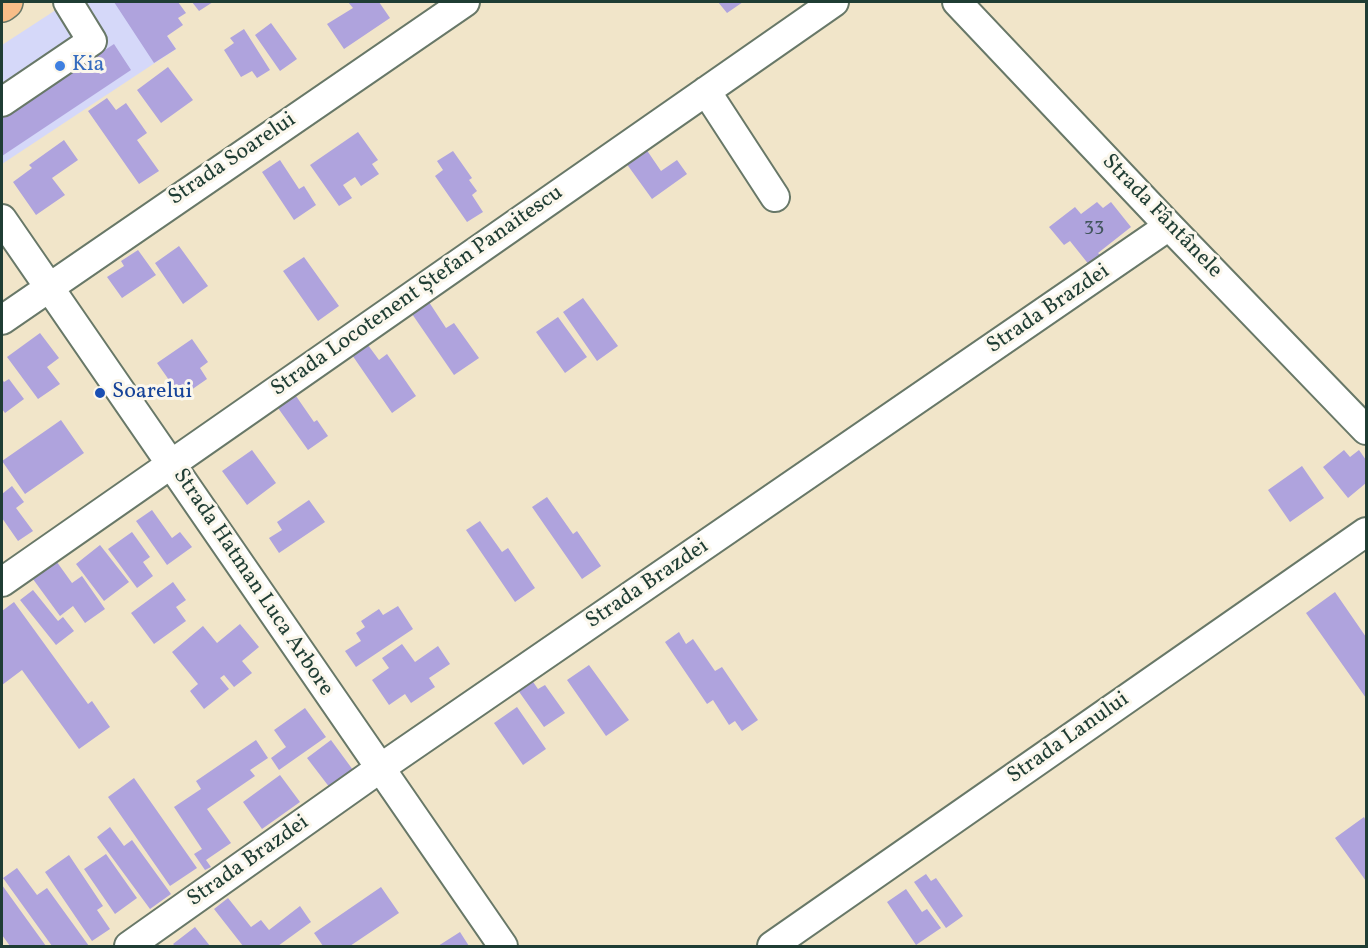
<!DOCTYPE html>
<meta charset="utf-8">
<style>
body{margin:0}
#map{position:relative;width:1368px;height:948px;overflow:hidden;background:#f1e5c9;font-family:Vollkorn,serif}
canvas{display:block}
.frame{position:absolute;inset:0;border:3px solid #1f3d34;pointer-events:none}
</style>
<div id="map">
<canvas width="1368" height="948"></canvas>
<div class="frame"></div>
</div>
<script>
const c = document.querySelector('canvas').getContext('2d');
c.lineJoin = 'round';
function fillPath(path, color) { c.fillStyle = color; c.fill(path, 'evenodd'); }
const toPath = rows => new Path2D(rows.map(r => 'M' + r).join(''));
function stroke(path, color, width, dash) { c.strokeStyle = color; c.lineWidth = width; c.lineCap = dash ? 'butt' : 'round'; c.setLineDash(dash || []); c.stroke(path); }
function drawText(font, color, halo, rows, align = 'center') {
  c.font = font + ' Vollkorn,serif'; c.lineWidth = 6; c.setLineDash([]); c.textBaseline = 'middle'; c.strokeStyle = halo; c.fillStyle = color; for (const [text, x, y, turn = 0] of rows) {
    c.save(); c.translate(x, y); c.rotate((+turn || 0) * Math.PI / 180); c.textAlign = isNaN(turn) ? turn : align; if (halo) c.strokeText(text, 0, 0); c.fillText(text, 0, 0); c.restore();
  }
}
const built = toPath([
 [68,2,145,2,176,49,2,164,2,45]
]);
const building = toPath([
 [114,2,178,2,186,13,178,18,183,25,167,36,176,49,154,63],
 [192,2,213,2,199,11],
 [348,2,379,2,390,18,344,49,327,24,353,8],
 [718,2,743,2,727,13],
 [271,23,297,59,280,71,255,35],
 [244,29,270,70,257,78,252,71,241,77,224,50,234,43,230,38],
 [114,44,131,70,2,156,2,118],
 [168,67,193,100,161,123,137,90],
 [107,98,116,110,126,103,147,133,137,140,159,171,139,184,88,111],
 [358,132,378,160,372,164,379,174,361,186,355,177,343,185,352,198,339,206,310,165],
 [64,140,78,160,52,178,65,195,36,215,13,182,32,168,29,165],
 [646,149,661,171,677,160,687,174,652,199,626,163],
 [453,151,472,178,469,180,477,191,472,195,483,212,467,222,435,176,443,170,437,161],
 [280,160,299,189,304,186,316,205,294,220,262,172],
 [1097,202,1103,208,1111,202,1131,227,1098,253,1102,257,1090,266,1070,241,1064,245,1049,227,1075,207,1081,214],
 [179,246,208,286,183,304,155,263],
 [138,250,156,275,122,298,107,277,124,266,121,261],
 [304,257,339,306,318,321,283,271],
 [583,298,618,346,597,361,563,312],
 [427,299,446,328,454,323,479,358,454,375,410,311],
 [558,317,587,357,565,373,536,332],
 [40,333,59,358,47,367,60,384,38,399,7,357],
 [192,339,208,362,200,368,207,379,181,397,157,363],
 [365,341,379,360,387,354,416,396,392,413,350,352],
 [2,379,4,382,9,379,24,399,5,413,2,409],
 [296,396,314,422,317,420,328,436,308,450,278,408],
 [61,420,84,453,25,494,2,461],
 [252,450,276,483,247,505,222,471],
 [1344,450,1350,457,1359,450,1366,460,1366,472,1365,474,1366,483,1348,498,1323,467],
 [1302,466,1324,498,1290,522,1268,490],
 [12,486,24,502,16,508,33,531,18,541,2,518,2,494],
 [547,497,573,534,577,531,601,566,582,579,532,507],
 [309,500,325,522,279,553,269,538,282,530,277,522],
 [152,510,172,538,180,532,192,547,167,565,136,521],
 [480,521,502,552,508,548,535,588,515,602,466,530],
 [132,532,150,557,143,562,153,576,137,588,108,549],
 [100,545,129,582,104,601,76,564],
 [54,558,72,583,82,576,105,609,85,623,73,606,60,616,30,575],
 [173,582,186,600,176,607,186,621,154,644,131,613],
 [33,590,58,621,63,617,74,631,56,645,20,600],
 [1335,592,1366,637,1366,698,1306,613],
 [14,602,88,704,92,701,110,727,79,749,22,670,2,685,2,611],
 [398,606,413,629,356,667,345,651,361,641,356,633,365,627,361,621,379,609,383,615],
 [240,624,259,647,242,661,252,673,234,687,224,675,220,678,229,689,204,709,190,691,198,684,172,652,203,626,217,643],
 [679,632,686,644,693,639,715,671,722,667,758,720,742,731,735,721,729,725,713,700,707,704,665,642],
 [402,644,415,662,438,646,450,664,429,678,435,687,411,703,405,694,389,705,372,680,389,668,382,658],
 [589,665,629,720,606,736,567,680],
 [529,676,538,689,545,685,565,713,544,727,515,686],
 [517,707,546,749,523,765,494,723],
 [305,708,326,737,279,770,271,758,286,747,274,730],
 [256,740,268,758,250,770,255,776,207,809,231,843,206,860,211,867,205,870,194,854,202,849,174,807,201,789,196,781],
 [331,740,353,770,330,788,307,758],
 [280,775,300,802,262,829,243,802],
 [134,778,197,868,170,886,108,797],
 [1364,817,1366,821,1366,881,1335,838],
 [110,827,124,846,132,840,171,894,150,909,97,837],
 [106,854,137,898,115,914,84,869],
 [69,855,103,906,97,910,110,929,92,941,45,872],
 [17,868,37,895,47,888,89,946,52,946,3,878],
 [926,874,931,881,936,878,963,916,946,928,914,882],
 [2,885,46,946,10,946,2,935],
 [381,887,399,913,350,946,323,946,314,933],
 [906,889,922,912,927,909,941,928,916,945,887,902],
 [228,898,251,927,261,920,269,930,300,906,311,922,278,946,243,946,214,909],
 [195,927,210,946,175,946,173,944],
 [460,932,469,946,438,946]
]);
const minor = toPath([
 [957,2,1169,226,1366,430],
 [706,91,775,197],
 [2,102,92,41,68,2],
 [2,219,503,946],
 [2,320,465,2],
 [2,582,834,2],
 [129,946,379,769,1169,226],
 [772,946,1366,532]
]);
const major = toPath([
 [2,5,6,2]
]);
const markers = [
 [60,66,6,"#3f7fe0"],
 [100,393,6,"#1a4fb4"]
];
const numberNames = [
 ["33",1094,227]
];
const shopNames = [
 ["Kia",72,66]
];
const streetNames = [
 ["Strada Soarelui",233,160,-34],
 ["Strada Fântânele",1161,217,46],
 ["Strada Locotenent Ștefan Panaitescu",418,292,-35],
 ["Strada Brazdei",1049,310,-34],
 ["Strada Hatman Luca Arbore",252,583,56],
 ["Strada Brazdei",648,585,-34],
 ["Strada Lanului",1069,739,-35],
 ["Strada Brazdei",249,862,-35]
];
const transitNames = [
 ["Soarelui",112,393]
];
fillPath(built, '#d5d8f9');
fillPath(building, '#afa3dd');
stroke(minor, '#687868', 32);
stroke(major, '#687868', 36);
stroke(minor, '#fff', 28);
stroke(major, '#f8bd88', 33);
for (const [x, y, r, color] of markers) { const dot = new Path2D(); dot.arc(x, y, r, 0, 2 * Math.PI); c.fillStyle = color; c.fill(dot); stroke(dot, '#fbf7ec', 2); }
drawText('20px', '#43565e', null, numberNames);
drawText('22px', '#366cbe', '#fbf7ec', shopNames, 'left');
drawText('22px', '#1f3d34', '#fbf7ec', streetNames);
drawText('22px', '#164399', '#fbf7ec', transitNames, 'left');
</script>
